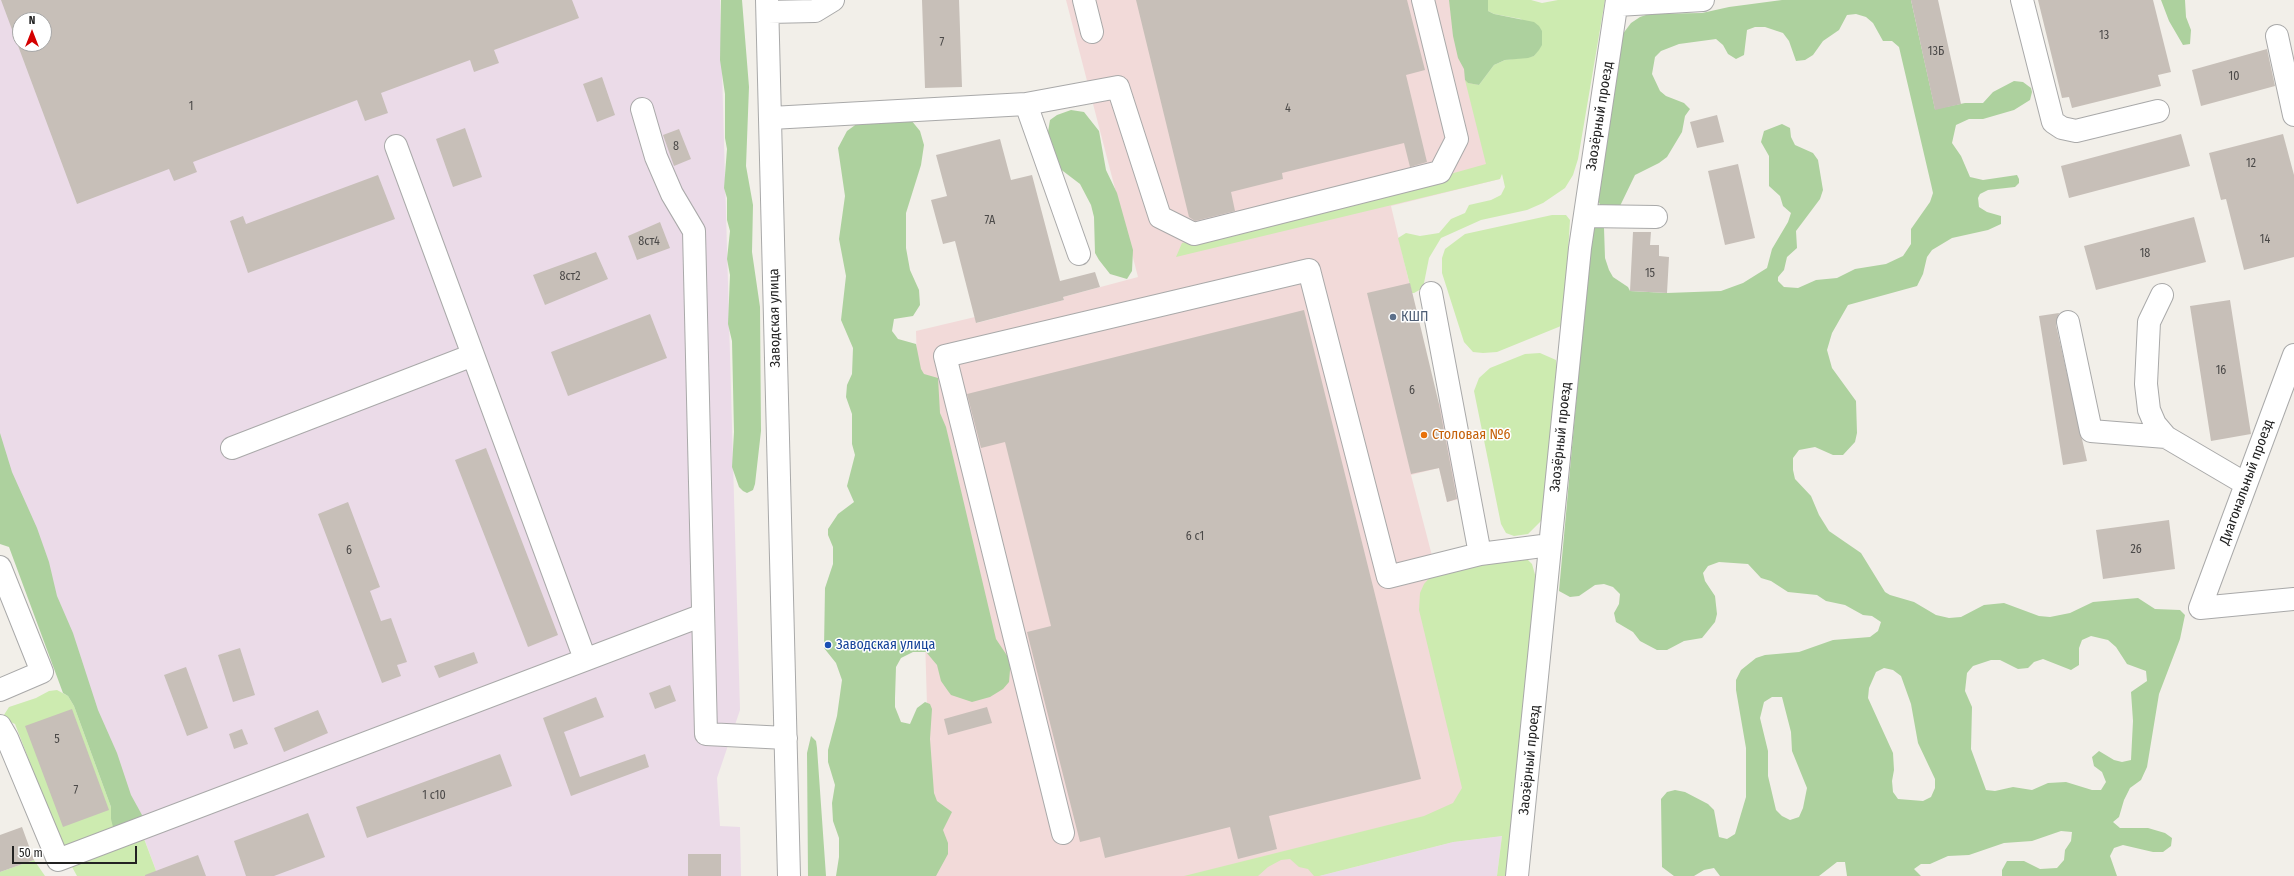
<!DOCTYPE html>
<meta charset="utf-8">
<style>
body{margin:0}
#map{position:relative;width:2294px;height:876px;overflow:hidden;background:#f2efe9;font-family:"Fira Sans Condensed",sans-serif}
canvas{display:block}
.north{position:absolute;left:12px;top:12px;width:40px;height:40px;box-sizing:border-box;background:#fff;border:1px solid #a7a7a7;border-radius:50%;rotate:0deg;font-size:11px;font-weight:700;line-height:16px;text-align:center;color:#222}
.north::after{content:'';display:block;margin:auto;width:14px;height:18px;background:#d40000;clip-path:polygon(50% 0,100% 100%,50% 72%,0 100%)}
.scale{position:absolute;left:12px;top:846px;width:125px;height:18px;box-sizing:border-box;border:2px solid #222;border-top:0;padding-left:5px;font-size:12px;line-height:14px;white-space:nowrap;color:#222;-webkit-text-stroke:3px #fff;paint-order:stroke}
</style>
<div id="map">
<canvas width="2294" height="876"></canvas>
<div class="north">N</div>
<div class="scale">50 m</div>
</div>
<script>
const c = document.querySelector('canvas').getContext('2d');
c.lineJoin = 'round';
function fillPath(path, color) { c.fillStyle = color; c.fill(path, 'evenodd'); }
const toPath = rows => new Path2D(rows.map(r => 'M' + r).join(''));
function stroke(path, color, width, dash) { c.strokeStyle = color; c.lineWidth = width; c.lineCap = dash ? 'butt' : 'round'; c.setLineDash(dash || []); c.stroke(path); }
function drawText(font, color, halo, rows, align = 'center') {
  c.font = font + ' "Fira Sans Condensed",sans-serif'; c.lineWidth = 3; c.setLineDash([]); c.textBaseline = 'middle'; c.strokeStyle = halo; c.fillStyle = color; for (const [text, x, y, turn = 0] of rows) {
    c.save(); c.translate(x, y); c.rotate((+turn || 0) * Math.PI / 180); c.textAlign = isNaN(turn) ? turn : align; if (halo) c.strokeText(text, 0, 0); c.fillText(text, 0, 0); c.restore();
  }
}
const commercial = toPath([
 [1066,0,1457,0,1500,179,1391,206,1438,404,1448,402,1464,498,1447,502,1439,468,1411,475,1501,821,1502,836,1453,842,1319,876,932,876,916,331,975,317,977,323,1064,300,1063,297,1138,277]
]);
const industrial = toPath([
 [0,0,720,0,740,710,717,778,720,826,740,827,741,876,158,876,0,446],
 [20,20,44,20,44,44,20,44],
 [1502,836,1497,876,1319,876,1453,842]
]);
const grass = toPath([
 [1488,0,1531,0,1542,3,1558,0,1605,0,1578,159,1573,175,1565,188,1543,203,1527,210,1481,220,1441,238,1429,258,1423,288,1414,293,1412,293,1398,238,1406,233,1420,236,1439,233,1451,219,1465,213,1469,205,1491,200,1501,195,1505,187,1502,174,1500,179,1176,257,1182,243,1437,181,1443,176,1486,164,1465,80,1468,83,1479,85,1494,65,1505,60,1534,56,1542,44,1521,19,1494,14,1488,11],
 [1552,215,1566,215,1570,220,1564,318,1561,326,1497,352,1483,353,1473,352,1464,342,1442,273,1442,258,1445,249,1465,234],
 [1540,353,1556,360,1557,367,1544,513,1541,521,1528,534,1514,536,1506,533,1501,524,1474,391,1479,378,1490,368,1525,354],
 [1525,557,1532,564,1536,578,1507,876,1497,876,1502,836,1453,842,1319,876,1314,876,1308,869,1299,867,1290,859,1281,860,1268,867,1258,876,1184,876,1424,816,1453,803,1462,788,1419,610,1420,593,1424,584,1433,574],
 [57,690,68,696,74,706,111,807,111,819,143,836,158,876,77,876,66,856,15,724,2,718,9,707,36,698,49,691],
 [34,860,45,876,0,876,0,872]
]);
const forest = toPath([
 [721,0,742,0,749,87,746,166,753,205,752,252,760,307,761,431,755,484,753,490,747,493,743,491,739,487,732,467,734,432,732,341,728,324,730,275,727,259,730,231,727,220,727,198,724,188,727,149,725,138,725,94,720,60],
 [1449,0,1488,0,1488,11,1494,14,1534,22,1539,26,1542,31,1542,45,1539,50,1534,56,1528,58,1505,60,1494,65,1479,85,1468,83,1465,80,1464,69,1458,58,1453,36],
 [1782,0,1911,0,1935,109,1965,103,1983,103,1993,92,2014,81,2023,82,2031,88,2032,92,2030,100,2014,110,1983,119,1969,119,1956,125,1952,143,1961,156,1970,177,1983,180,2017,175,2019,179,2019,183,2015,187,1988,190,1980,194,1978,198,1979,207,1987,212,2001,216,2001,224,1988,230,1952,238,1932,250,1927,257,1923,274,1917,286,1848,305,1832,333,1827,350,1832,368,1856,401,1857,433,1855,442,1843,455,1833,455,1815,447,1799,450,1793,458,1793,470,1795,479,1811,496,1819,515,1829,531,1861,553,1885,592,1890,595,1914,602,1936,615,1949,618,1961,617,1984,605,2004,603,2039,616,2050,617,2070,613,2093,602,2138,598,2155,609,2180,610,2185,615,2180,639,2159,694,2147,767,2141,780,2130,788,2124,800,2119,817,2113,822,2120,828,2148,828,2165,833,2172,838,2171,846,2163,852,2153,852,2123,845,2114,848,2110,856,2117,876,2002,876,2002,870,2007,861,2024,861,2040,869,2057,868,2064,860,2065,850,2071,841,2072,832,2061,831,2032,841,2004,843,1969,855,1948,856,1930,864,1921,864,1914,869,1921,876,1847,876,1845,862,1837,862,1819,876,1720,876,1714,868,1704,870,1694,876,1674,876,1662,867,1661,799,1667,792,1675,790,1685,792,1708,804,1714,810,1719,837,1727,839,1735,834,1746,797,1746,748,1736,690,1736,680,1741,670,1756,658,1765,655,1799,652,1833,640,1870,637,1878,631,1881,622,1872,616,1863,615,1845,605,1826,601,1817,595,1788,592,1771,581,1761,578,1748,564,1719,562,1708,566,1703,573,1705,581,1715,596,1717,614,1715,622,1702,638,1684,641,1667,650,1657,650,1640,641,1633,632,1616,622,1614,613,1619,604,1620,594,1613,587,1604,584,1595,585,1579,596,1570,597,1559,591,1590,248,1594,228,1597,225,1602,224,1604,228,1605,258,1609,270,1613,277,1628,287,1630,291,1667,293,1721,291,1743,283,1767,268,1772,249,1788,222,1791,213,1783,206,1780,196,1769,186,1769,156,1761,142,1764,131,1782,124,1790,128,1791,137,1795,145,1813,153,1818,160,1823,190,1820,199,1796,231,1797,248,1787,257,1784,270,1778,277,1778,281,1784,287,1798,288,1816,280,1837,278,1855,269,1886,264,1903,256,1911,244,1911,229,1930,202,1933,193,1931,184,1899,47,1892,41,1883,41,1873,23,1866,17,1856,14,1847,15,1839,30,1823,41,1813,55,1805,60,1796,61,1789,41,1783,33,1765,27,1755,27,1747,30,1744,55,1736,59,1728,54,1723,45,1716,39,1679,44,1661,51,1655,57,1652,74,1660,91,1666,96,1684,103,1690,109,1685,116,1682,132,1667,157,1659,163,1635,175,1620,206,1601,207,1597,198,1619,39,1631,23,1640,17,1649,14,1702,13,1729,7],
 [2091,636,2108,640,2116,647,2127,664,2146,671,2147,681,2131,692,2133,721,2131,760,2122,762,2114,760,2099,751,2092,757,2094,766,2102,772,2106,782,2101,790,2092,790,2066,782,2048,783,2032,790,2013,787,1995,791,1986,790,1971,749,1972,707,1965,691,1967,673,1973,666,1991,660,2000,660,2018,669,2028,668,2034,662,2043,659,2071,670,2079,665,2079,648,2082,640],
 [1884,668,1893,670,1901,676,1911,704,1918,743,1935,779,1935,788,1931,797,1923,801,1898,799,1893,792,1892,781,1894,770,1893,753,1868,698,1869,688,1876,672],
 [1772,697,1782,697,1791,732,1792,751,1807,788,1803,808,1799,817,1790,820,1782,816,1776,810,1768,776,1768,751,1760,718,1764,702],
 [2161,0,2185,0,2186,17,2191,30,2190,44,2183,45,2169,21],
 [1071,110,1084,112,1099,131,1106,170,1117,193,1133,250,1132,271,1127,279,1110,274,1099,260,1095,253,1094,217,1091,205,1080,184,1059,168,1047,138,1050,120,1057,115],
 [911,120,920,131,924,145,921,165,906,213,906,248,910,270,919,290,920,305,913,316,894,319,892,331,898,339,916,344,921,369,924,374,938,378,940,413,946,427,996,639,1010,660,1010,670,1009,682,1003,689,990,697,972,702,951,695,948,691,941,681,937,665,926,652,913,652,901,658,896,667,895,698,895,707,901,722,910,724,917,708,925,702,930,704,932,709,930,739,934,793,937,801,952,812,943,830,948,843,948,854,936,876,836,876,839,857,839,838,833,821,832,803,835,785,828,762,828,750,837,716,842,680,836,663,824,648,825,588,833,564,833,547,828,535,828,529,838,514,854,502,847,486,855,455,852,444,852,414,846,397,847,385,852,374,853,348,841,320,846,276,839,239,845,196,838,148,847,131,858,123],
 [0,433,12,472,37,528,49,562,57,596,73,633,98,710,117,753,131,795,142,815,145,823,143,836,139,841,133,843,114,831,111,819,111,807,74,706,68,696,63,693,9,547,0,544],
 [811,736,816,741,817,748,826,876,808,876,807,753]
]);
const building = toPath([
 [1,0,572,0,579,18,494,50,499,63,474,72,470,60,381,93,388,113,365,121,357,100,193,162,197,172,174,181,169,169,77,204],
 [20,20,44,20,44,44,20,44],
 [922,0,959,0,962,87,925,88],
 [1136,0,1407,0,1425,70,1406,75,1427,162,1410,167,1404,143,1282,173,1283,179,1231,192,1235,211,1195,221,1189,217],
 [1911,0,1938,0,1961,104,1935,110],
 [2038,0,2153,0,2171,72,2158,75,2161,86,2072,108,2069,97,2062,98],
 [2267,49,2275,86,2201,106,2192,70],
 [602,77,615,115,597,122,583,84],
 [1717,115,1724,142,1697,148,1690,122],
 [465,128,482,177,453,187,436,139],
 [679,129,691,159,674,166,663,135],
 [2181,134,2190,166,2069,198,2061,166],
 [2283,134,2294,175,2294,257,2244,270,2226,199,2221,200,2209,153],
 [1000,139,1011,180,1032,175,1060,281,1095,272,1100,287,1063,297,1064,300,976,323,955,241,943,244,931,200,947,196,936,155],
 [1738,164,1755,238,1725,245,1708,171],
 [378,175,395,219,248,273,230,221,243,216,246,224],
 [2194,217,2206,262,2096,290,2084,246],
 [660,222,670,248,637,260,628,236],
 [1633,232,1651,232,1650,245,1659,245,1659,256,1669,257,1667,293,1630,291],
 [596,252,608,279,545,305,533,275],
 [1410,283,1439,404,1457,499,1447,502,1439,468,1411,474,1367,293],
 [2230,300,2251,434,2211,441,2190,306],
 [1304,310,1421,779,1269,816,1277,849,1238,859,1230,827,1105,858,1100,837,1080,842,1027,632,1051,626,1005,442,981,448,967,394],
 [2059,313,2056,325,2087,461,2063,465,2039,316],
 [650,314,667,358,568,396,551,352],
 [486,448,558,635,528,647,455,460],
 [348,502,380,587,370,591,381,621,391,618,407,662,397,665,401,676,382,683,318,514],
 [2169,520,2175,569,2103,579,2096,530],
 [240,648,255,695,233,702,218,655],
 [474,652,478,663,439,678,434,666],
 [186,667,208,728,187,736,164,675],
 [670,685,676,701,655,709,649,693],
 [596,697,604,717,564,732,580,777,645,754,649,767,571,796,543,718],
 [987,707,992,723,948,735,944,719],
 [72,709,109,810,63,827,25,726],
 [318,710,328,733,284,752,274,728],
 [242,729,248,744,234,749,229,734],
 [500,754,512,786,367,838,356,807],
 [308,813,325,857,274,876,246,876,234,841],
 [22,827,34,860,0,872,0,835],
 [688,854,721,854,721,876,688,876],
 [198,855,206,876,145,876,145,875]
]);
const minor = toPath([
 [767,0,789,876],
 [1084,0,1092,32],
 [2022,0,2053,122,2062,128,2076,131,2158,111],
 [1617,5,1703,0],
 [768,12,815,11,833,0],
 [2277,36,2294,115],
 [1026,104,1079,254],
 [642,109,656,157,672,194,694,231,706,734,786,738],
 [771,118,1026,104,1118,87,1160,217,1194,234,1440,172,1457,139,1423,0],
 [396,146,585,659],
 [1585,216,1656,217],
 [1431,293,1480,554],
 [2162,295,2149,322,2146,384,2149,410,2155,424,2166,437],
 [2068,322,2091,431,2166,437,2246,484],
 [2294,355,2200,608,2294,599],
 [232,448,473,355],
 [0,567,42,672,0,690],
 [0,726,7,738,58,860,703,615],
 [1063,833,945,356,1309,270,1388,577,1480,554,1550,545],
 [1517,876,1580,248,1617,0]
]);
const markers = [
 [1393,317,4,"#5c6f8a"],
 [1424,435,4,"#e8710a"],
 [828,645,4,"#1a4fb4"]
];
const numberNames = [
 ["13",2104,36],
 ["7",942,43],
 ["13Б",1936,52],
 ["10",2234,77],
 ["1",191,107],
 ["4",1288,109],
 ["8",676,147],
 ["12",2251,164],
 ["7А",990,221],
 ["14",2265,240],
 ["8ст4",649,242],
 ["18",2145,254],
 ["15",1650,274],
 ["8ст2",570,277],
 ["16",2221,371],
 ["6",1412,391],
 ["6 с1",1195,537],
 ["26",2136,550],
 ["6",349,551],
 ["5",57,740],
 ["7",76,791],
 ["1 с10",434,796]
];
const streetNames = [
 ["Заозёрный проезд",1600,116,-81],
 ["Заводская улица",775,318,-91],
 ["Заозёрный проезд",1561,437,-84],
 ["Диагональный проезд",2247,482,-70],
 ["Заозёрный проезд",1530,760,-84]
];
const serviceNames = [
 ["КШП",1401,317]
];
const foodNames = [
 ["Столовая №6",1432,435]
];
const transitNames = [
 ["Заводская улица",836,645]
];
fillPath(commercial, '#f2dad9');
fillPath(industrial, '#ebdbe8');
fillPath(grass, '#cdebb0');
fillPath(forest, '#add19e');
fillPath(building, '#c7bfb8');
stroke(minor, '#a9a9a9', 24);
stroke(minor, '#fff', 22);
for (const [x, y, r, color] of markers) { const dot = new Path2D(); dot.arc(x, y, r, 0, 2 * Math.PI); c.fillStyle = color; c.fill(dot); stroke(dot, '#fff', 1.5); }
drawText('12px', '#4b4948', null, numberNames);
drawText('14px', '#222', '#fff', streetNames);
drawText('14px', '#4e5e75', '#fff', serviceNames, 'left');
drawText('14px', '#c56008', '#fff', foodNames, 'left');
drawText('14px', '#164399', '#fff', transitNames, 'left');
</script>
